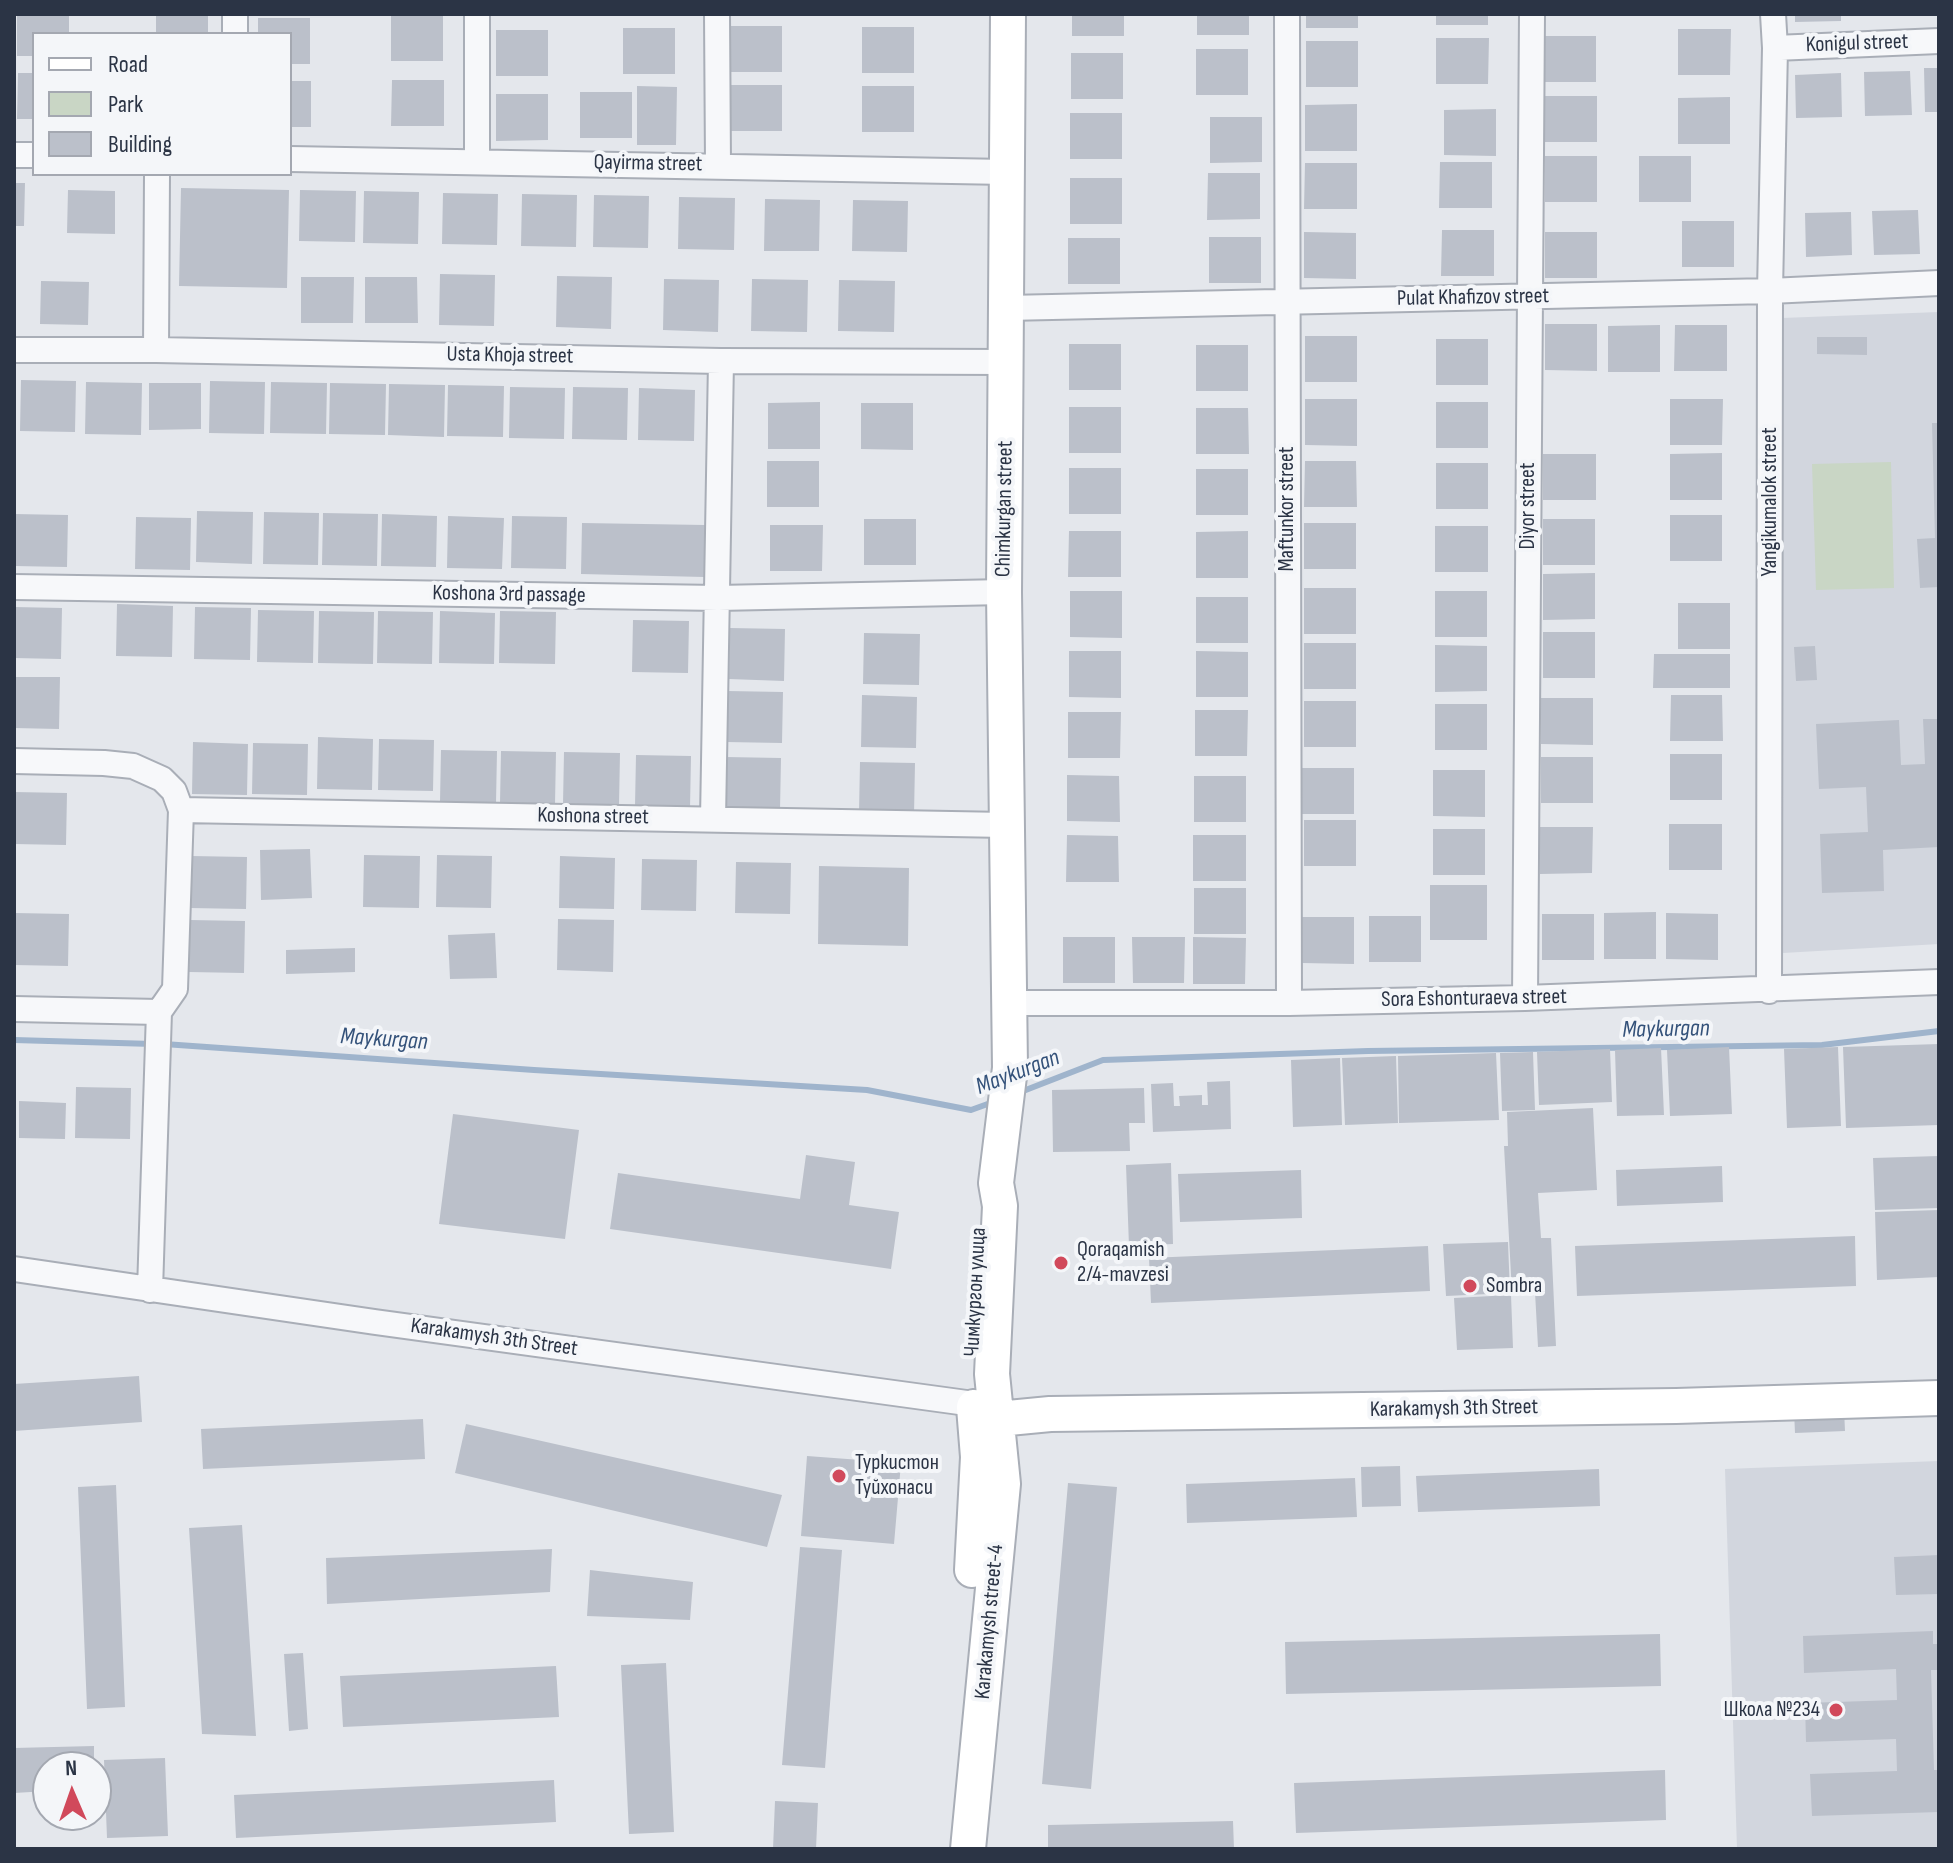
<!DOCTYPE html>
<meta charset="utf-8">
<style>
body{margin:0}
#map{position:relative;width:1953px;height:1863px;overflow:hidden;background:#e4e7ec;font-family:"Sofia Sans Condensed",sans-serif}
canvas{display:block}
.frame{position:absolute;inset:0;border:16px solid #2b3445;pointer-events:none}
.legend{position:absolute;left:32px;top:32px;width:260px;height:144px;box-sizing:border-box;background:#f4f6f9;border:2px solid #a4a8b1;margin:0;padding:10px 14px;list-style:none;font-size:24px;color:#2b3445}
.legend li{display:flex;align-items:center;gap:16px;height:40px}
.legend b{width:40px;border:2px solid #a4a8b1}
.north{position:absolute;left:32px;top:1751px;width:80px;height:80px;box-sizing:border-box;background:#f4f6f9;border:2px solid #a4a8b1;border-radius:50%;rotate:358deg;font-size:22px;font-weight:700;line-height:32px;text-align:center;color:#2b3445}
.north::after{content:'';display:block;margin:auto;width:28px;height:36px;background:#d1495b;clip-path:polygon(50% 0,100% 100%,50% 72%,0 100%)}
</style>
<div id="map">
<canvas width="1953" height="1863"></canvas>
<div class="frame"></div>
<ul class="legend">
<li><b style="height:10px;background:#fff"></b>Road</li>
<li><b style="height:22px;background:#c9d6c5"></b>Park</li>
<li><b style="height:22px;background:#bbc0ca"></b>Building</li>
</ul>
<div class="north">N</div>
</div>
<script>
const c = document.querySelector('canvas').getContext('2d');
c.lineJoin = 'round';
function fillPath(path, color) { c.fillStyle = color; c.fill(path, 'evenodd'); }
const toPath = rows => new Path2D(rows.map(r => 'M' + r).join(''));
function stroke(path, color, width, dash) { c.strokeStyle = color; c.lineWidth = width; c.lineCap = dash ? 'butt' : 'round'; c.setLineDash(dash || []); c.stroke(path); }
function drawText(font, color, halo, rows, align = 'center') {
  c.font = font + ' "Sofia Sans Condensed",sans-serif'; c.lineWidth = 8; c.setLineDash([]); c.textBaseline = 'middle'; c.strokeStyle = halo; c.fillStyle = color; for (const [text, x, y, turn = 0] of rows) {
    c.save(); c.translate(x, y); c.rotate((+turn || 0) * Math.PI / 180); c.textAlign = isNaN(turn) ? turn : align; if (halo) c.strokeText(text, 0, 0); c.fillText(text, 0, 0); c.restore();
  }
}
const built = toPath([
 [1939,312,1939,944,1783,953,1782,318],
 [1939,1461,1939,1849,1737,1849,1725,1469]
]);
const green = toPath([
 [1891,462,1894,588,1816,590,1812,464]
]);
const stream = toPath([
 [14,1040,153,1044],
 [164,1044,534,1070,867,1090,971,1110,996,1101],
 [1018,1093,1103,1060,1368,1051,1822,1045,1939,1031]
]);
const building = toPath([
 [17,14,69,14,69,34,34,34,34,56,17,56],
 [156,14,208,15,208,34,156,34],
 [1072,14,1124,14,1124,36,1072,36],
 [1197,14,1249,14,1249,35,1197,35],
 [1306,14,1358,14,1358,28,1306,28],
 [1436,14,1488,14,1488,25,1436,25],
 [1795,14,1841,14,1841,21,1795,22],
 [391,15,443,15,443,61,391,61],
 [258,18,310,18,310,64,290,64,290,34,258,34],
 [730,26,782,26,782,72,730,72],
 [862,27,914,27,914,73,862,73],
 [623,28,675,28,675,74,623,74],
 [1678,29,1731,29,1730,75,1678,75],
 [496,30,548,30,548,76,496,76],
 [1544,36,1596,36,1596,82,1544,82],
 [1436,38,1489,38,1488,84,1436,84],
 [1306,41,1358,41,1358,87,1306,87],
 [1196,49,1248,49,1248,95,1196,95],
 [1071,53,1123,53,1123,99,1071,99],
 [1924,68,1939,68,1939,112,1925,112],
 [1910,71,1912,115,1865,116,1864,72],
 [18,73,34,73,34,119,17,119],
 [1841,73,1842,117,1796,118,1795,75],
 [392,80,444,80,444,126,391,126],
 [290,81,311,81,311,127,290,127],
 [730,85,782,85,782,131,730,131],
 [637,86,677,87,676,145,637,145],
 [862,86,914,86,914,132,862,132],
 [580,92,632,92,632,138,580,138],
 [496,94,548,94,548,140,496,141],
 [1545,96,1597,96,1597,142,1545,142],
 [1730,97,1730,144,1678,144,1678,98],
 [1357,104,1357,151,1305,151,1305,105],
 [1496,109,1496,156,1444,155,1444,110],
 [1070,113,1122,113,1122,159,1070,159],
 [1210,117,1262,117,1262,162,1210,163],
 [1545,156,1597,156,1597,202,1545,202],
 [1639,156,1691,156,1691,202,1639,202],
 [1440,162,1492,162,1492,208,1439,208],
 [1305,163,1357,163,1357,209,1304,209],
 [1208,173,1260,173,1260,219,1207,220],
 [1070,178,1122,178,1122,224,1070,224],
 [14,183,25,183,24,226,14,226],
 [181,188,289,190,287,288,179,286],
 [68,190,115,191,115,234,67,233],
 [300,190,356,191,355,242,299,241],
 [364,191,419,192,418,244,363,243],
 [443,193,498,194,497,245,442,244],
 [522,194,577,195,576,247,521,246],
 [594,195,649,196,648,248,593,247],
 [679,197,735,198,734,250,678,249],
 [765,199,820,200,819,251,764,251],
 [853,200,908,201,907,252,852,251],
 [1918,210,1920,254,1874,255,1872,211],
 [1851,212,1852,255,1806,257,1805,213],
 [1682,221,1734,221,1734,267,1682,267],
 [1442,230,1494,230,1494,276,1441,276],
 [1304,232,1356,233,1356,279,1304,278],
 [1545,232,1597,232,1597,278,1545,278],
 [1209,237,1261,237,1261,283,1209,283],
 [1068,238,1120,238,1120,284,1068,284],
 [440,274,495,275,494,326,439,325],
 [557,276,612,277,611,329,556,327],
 [301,277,354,277,353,323,301,323],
 [365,277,417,277,418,323,365,323],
 [664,279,719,280,718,332,663,330],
 [752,279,808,280,807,332,751,331],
 [839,280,895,281,894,332,838,331],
 [41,281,89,282,88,325,40,324],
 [1545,324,1597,324,1597,371,1545,370],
 [1660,325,1660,372,1608,372,1608,326],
 [1675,325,1727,325,1727,371,1674,371],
 [1305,336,1357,336,1357,382,1305,382],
 [1817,337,1867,337,1867,355,1817,354],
 [1436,339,1488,339,1488,385,1436,385],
 [1069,344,1121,344,1121,390,1069,390],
 [1196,345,1248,345,1248,391,1196,391],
 [21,380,76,381,75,432,20,431],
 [210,381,265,382,264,434,209,433],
 [86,382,142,383,141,435,85,434],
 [271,382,327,383,326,434,270,433],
 [149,383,201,383,201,429,149,430],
 [330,383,386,384,385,435,329,434],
 [389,384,445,385,444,437,388,435],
 [448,385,504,386,503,437,447,436],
 [510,387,565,388,564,439,509,438],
 [573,387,628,388,627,440,572,439],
 [639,388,695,390,694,441,638,440],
 [1305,399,1357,399,1357,446,1305,445],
 [1670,399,1723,399,1722,445,1670,445],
 [820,402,820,449,768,449,768,403],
 [1436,402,1488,402,1488,448,1436,448],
 [861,403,913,403,913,450,861,449],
 [1069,407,1121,407,1121,453,1069,453],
 [1196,408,1248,408,1249,454,1196,454],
 [1932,423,1939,423,1939,587,1920,588,1917,539,1935,538],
 [1722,453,1722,500,1670,500,1670,454],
 [1543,454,1596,454,1596,500,1543,500],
 [767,461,819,461,819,507,767,507],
 [1305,461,1356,461,1357,507,1304,507],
 [1436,463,1488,463,1488,509,1436,509],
 [1069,468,1121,468,1121,514,1069,514],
 [1196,469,1248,469,1248,515,1196,515],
 [197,511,253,512,252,564,196,562],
 [264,512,319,513,318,565,263,564],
 [323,513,378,514,377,566,322,565],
 [14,514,68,515,67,567,14,566],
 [382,514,437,516,436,567,381,566],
 [1670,515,1722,515,1722,561,1670,561],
 [448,516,504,518,502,569,447,568],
 [512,516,567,517,566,569,511,568],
 [136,517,191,518,190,570,135,569],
 [864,519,916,519,916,565,864,565],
 [1543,519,1595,519,1595,565,1543,565],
 [582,523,705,525,704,577,581,574],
 [1304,523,1356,523,1356,569,1304,569],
 [770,525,823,525,822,571,770,571],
 [1435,526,1488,526,1488,572,1435,572],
 [1069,531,1121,531,1121,577,1068,577],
 [1248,531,1248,578,1196,578,1196,532],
 [1595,573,1595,619,1543,620,1543,574],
 [1304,588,1356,588,1356,634,1304,634],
 [1070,591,1122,591,1122,638,1070,637],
 [1435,591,1487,591,1487,637,1435,637],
 [1196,597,1248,597,1248,643,1196,643],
 [1678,603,1730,603,1730,649,1678,649],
 [117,604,173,606,172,657,116,656],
 [14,607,62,608,61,659,14,658],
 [195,607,251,608,250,660,194,659],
 [258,610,314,611,313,663,257,662],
 [319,611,374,612,373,664,318,663],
 [378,611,433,612,432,664,377,663],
 [440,611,495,613,494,664,439,663],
 [500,611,556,612,555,664,499,663],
 [633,620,689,621,688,673,632,672],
 [730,628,785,629,784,681,729,679],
 [1543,632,1595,632,1595,678,1543,678],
 [864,633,920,634,919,685,863,684],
 [1304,643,1356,643,1356,689,1304,689],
 [1435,645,1487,646,1487,691,1435,692],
 [1815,646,1817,680,1796,681,1794,647],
 [1069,651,1121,651,1121,698,1069,697],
 [1196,651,1248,652,1248,697,1196,697],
 [1654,654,1730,654,1730,688,1653,688],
 [14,677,60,677,59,729,14,728],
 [727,691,783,692,782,743,726,742],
 [862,695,917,697,916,748,861,747],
 [1671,695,1722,695,1723,741,1670,741],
 [1541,698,1593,698,1593,745,1541,744],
 [1304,701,1356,701,1356,747,1304,747],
 [1435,704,1487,704,1487,750,1435,750],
 [1195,710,1248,710,1247,756,1195,756],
 [1068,712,1121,712,1120,758,1068,758],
 [1923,719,1939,719,1939,847,1883,850,1884,891,1822,893,1820,834,1868,832,1866,787,1819,789,1816,724,1899,720,1901,765,1925,764],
 [318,737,373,739,372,790,317,789],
 [379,739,434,740,433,791,378,790],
 [193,742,248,744,247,795,192,794],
 [253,743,308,744,307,795,252,794],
 [441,750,497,751,496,803,440,802],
 [501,751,556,752,555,804,500,803],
 [564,752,620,753,619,805,563,804],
 [1670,754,1722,754,1722,800,1670,800],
 [636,755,691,756,690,808,635,806],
 [726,757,781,758,780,810,725,809],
 [1541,757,1593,757,1593,803,1541,803],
 [860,762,915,763,914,815,859,813],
 [1302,768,1354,768,1354,814,1302,814],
 [1433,770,1485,770,1485,817,1433,816],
 [1067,775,1119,776,1120,822,1067,821],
 [1194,776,1246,776,1246,822,1194,822],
 [14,792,67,793,66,845,14,844],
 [1304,820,1356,820,1356,866,1304,866],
 [1669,824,1722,824,1722,870,1669,870],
 [1540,827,1593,827,1592,873,1540,874],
 [1433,829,1485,829,1485,875,1433,875],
 [1067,835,1118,836,1119,882,1066,882],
 [1193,835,1246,835,1246,881,1193,881],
 [310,849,312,898,261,900,260,850],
 [364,855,420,856,419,908,363,907],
 [437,855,492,856,491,908,436,907],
 [191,856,247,857,246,909,190,908],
 [560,856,615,858,614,909,559,908],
 [642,859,697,860,696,911,641,910],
 [736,862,791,863,790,914,735,913],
 [819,866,909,868,908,946,818,944],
 [1430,885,1487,885,1487,940,1430,940],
 [1194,888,1246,888,1246,934,1194,934],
 [1656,912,1656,959,1604,959,1604,913],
 [14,913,69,914,68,966,14,965],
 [1666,913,1718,914,1718,960,1666,959],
 [1542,914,1594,914,1594,960,1542,960],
 [1369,916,1421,916,1421,962,1369,962],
 [1302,917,1354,917,1354,964,1302,963],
 [558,919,614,920,613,972,557,970],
 [190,920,245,921,244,973,189,972],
 [495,933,497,978,450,979,448,935],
 [1063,937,1115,937,1115,983,1063,983],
 [1132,937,1185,937,1184,983,1133,983],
 [1193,937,1246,938,1245,984,1193,984],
 [355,948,355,972,286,974,286,950],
 [1939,1044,1939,1125,1846,1128,1843,1047],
 [1729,1047,1732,1114,1670,1116,1667,1050],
 [1838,1047,1841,1126,1787,1128,1784,1049],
 [1661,1048,1664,1115,1617,1116,1615,1050],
 [1610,1049,1612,1102,1539,1105,1537,1052],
 [1533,1052,1535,1110,1502,1111,1500,1053],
 [1496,1053,1499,1120,1399,1123,1398,1056],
 [1396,1056,1398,1123,1345,1125,1342,1058],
 [1340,1058,1342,1125,1293,1127,1291,1060],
 [1230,1081,1231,1129,1153,1132,1151,1084,1173,1083,1174,1106,1180,1106,1179,1096,1202,1095,1202,1105,1208,1105,1207,1082],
 [76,1087,131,1088,130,1139,75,1138],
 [1144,1088,1145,1123,1129,1123,1130,1151,1053,1152,1052,1090],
 [19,1101,66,1103,65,1139,19,1138],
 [1593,1108,1597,1190,1538,1193,1541,1238,1551,1238,1556,1346,1538,1347,1535,1292,1512,1293,1504,1146,1508,1146,1507,1112],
 [453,1114,579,1130,565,1239,439,1224],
 [806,1155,855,1162,849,1205,899,1212,891,1269,610,1229,618,1173,800,1199],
 [1939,1156,1939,1208,1875,1210,1873,1158],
 [1171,1163,1173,1244,1129,1246,1126,1165],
 [1722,1166,1723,1202,1617,1206,1616,1170],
 [1301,1170,1302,1218,1180,1222,1178,1174],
 [1939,1210,1939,1277,1877,1280,1875,1212],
 [1855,1236,1856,1286,1577,1296,1575,1246],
 [1508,1242,1510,1293,1446,1296,1443,1244],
 [1428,1246,1430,1291,1151,1303,1149,1258],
 [1511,1295,1513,1348,1457,1350,1454,1298],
 [139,1376,142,1422,14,1431,14,1384],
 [1844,1409,1845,1431,1795,1433,1794,1411],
 [423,1419,425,1459,203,1469,201,1429],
 [466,1424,782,1495,767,1547,455,1473],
 [807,1456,901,1463,894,1544,801,1536],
 [1400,1466,1401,1506,1362,1507,1361,1467],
 [1599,1469,1600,1506,1418,1512,1416,1476],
 [1355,1478,1357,1517,1187,1523,1186,1484],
 [1068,1483,1117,1487,1091,1789,1042,1784],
 [116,1485,125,1707,87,1709,78,1487],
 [242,1525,256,1736,202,1734,189,1528],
 [800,1547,842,1550,825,1768,782,1765],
 [552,1549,550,1592,327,1604,326,1558],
 [1939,1555,1939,1594,1896,1595,1894,1557],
 [590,1570,693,1582,690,1620,587,1616],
 [1933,1631,1933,1644,1939,1644,1939,1670,1931,1670,1934,1770,1939,1770,1939,1812,1812,1816,1810,1774,1897,1771,1896,1739,1806,1742,1805,1703,1897,1700,1896,1669,1804,1673,1803,1636],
 [1660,1634,1661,1686,1286,1694,1285,1642],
 [303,1653,308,1729,289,1731,284,1654],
 [666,1663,674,1832,629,1834,621,1665],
 [556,1666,559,1717,343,1727,340,1676],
 [94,1746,94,1767,48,1767,48,1791,14,1793,14,1748],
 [165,1758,168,1836,107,1838,104,1760],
 [1665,1770,1666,1820,1296,1833,1294,1783],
 [554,1780,556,1822,236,1838,234,1795],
 [775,1801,818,1803,816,1849,773,1849],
 [1233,1821,1234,1849,1048,1849,1048,1825]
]);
const street = toPath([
 [717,14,718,165],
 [1287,14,1289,1003],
 [235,34,235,14],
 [1775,48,1939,41],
 [14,155,34,155],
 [290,159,1007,172],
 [477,162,477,14],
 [1007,308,1770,291,1939,283],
 [14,350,156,350,721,361,1007,362],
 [156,350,157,174],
 [14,587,718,598,1004,592],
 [14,761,104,763,133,766,162,779,174,791,181,810,175,989,159,1012,150,1290],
 [181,810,1006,825],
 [713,819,721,361],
 [1769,991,1770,291,1775,48,1773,14],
 [1525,998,1532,14],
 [1009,1003,1289,1003,1525,998,1939,982],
 [14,1009,159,1012],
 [14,1269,375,1322,974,1404]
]);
const secondary = toPath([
 [979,1408,998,1419,1050,1414,1676,1406,1939,1398],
 [972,1570,978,1457,974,1407],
 [968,1849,1003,1484,992,1374,1000,1206,996,1183,1010,1068,1004,592,1008,14]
]);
const markers = [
 [1061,1263,8,"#d1495b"],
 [1470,1286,8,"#d1495b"],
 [839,1476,8,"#d1495b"],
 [1836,1710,8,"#d1495b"]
];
const streetNames = [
 ["Konigul street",1857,44,-2],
 ["Qayirma street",648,164,1],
 ["Pulat Khafizov street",1473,298,-1],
 ["Usta Khoja street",510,356,1],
 ["Yangikumalok street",1770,502,-90],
 ["Diyor street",1528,506,-90],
 ["Chimkurgan street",1005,509,-89],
 ["Maftunkor street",1287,509,-90],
 ["Koshona 3rd passage",509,595,1],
 ["Koshona street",593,817,1],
 ["Sora Eshonturaeva street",1474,999,-1],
 ["Чимкургон улица",976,1292,-87],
 ["Karakamysh 3th Street",494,1338,8],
 ["Karakamysh 3th Street",1454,1409,-1],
 ["Karakamysh street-4",990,1622,-85]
];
const poiNames = [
 ["Qoraqamish",1077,1250],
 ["2/4-mavzesi",1077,1275],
 ["Sombra",1486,1286],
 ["Туркистон",855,1463],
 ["Туйхонаси",855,1488],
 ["Школа №234",1820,1710,"right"]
];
const waterNames = [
 ["Maykurgan",1666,1030,-1],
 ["Maykurgan",384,1040,4],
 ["Maykurgan",1018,1073,-21]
];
fillPath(built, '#d2d6de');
fillPath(green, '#c9d6c5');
stroke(stream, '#9fb4cc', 6);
fillPath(building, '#bbc0ca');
stroke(street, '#a9aeb7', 28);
stroke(secondary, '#a9aeb7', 38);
stroke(street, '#f7f8fa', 24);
stroke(secondary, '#fff', 34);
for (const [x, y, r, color] of markers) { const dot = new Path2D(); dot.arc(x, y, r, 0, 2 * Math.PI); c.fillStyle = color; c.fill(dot); stroke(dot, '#f4f6f9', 3); }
drawText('22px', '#2b3445', '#f4f6f9', streetNames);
drawText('22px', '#2b3445', '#f4f6f9', poiNames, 'left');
drawText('italic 24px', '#34527a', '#f4f6f9', waterNames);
</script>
